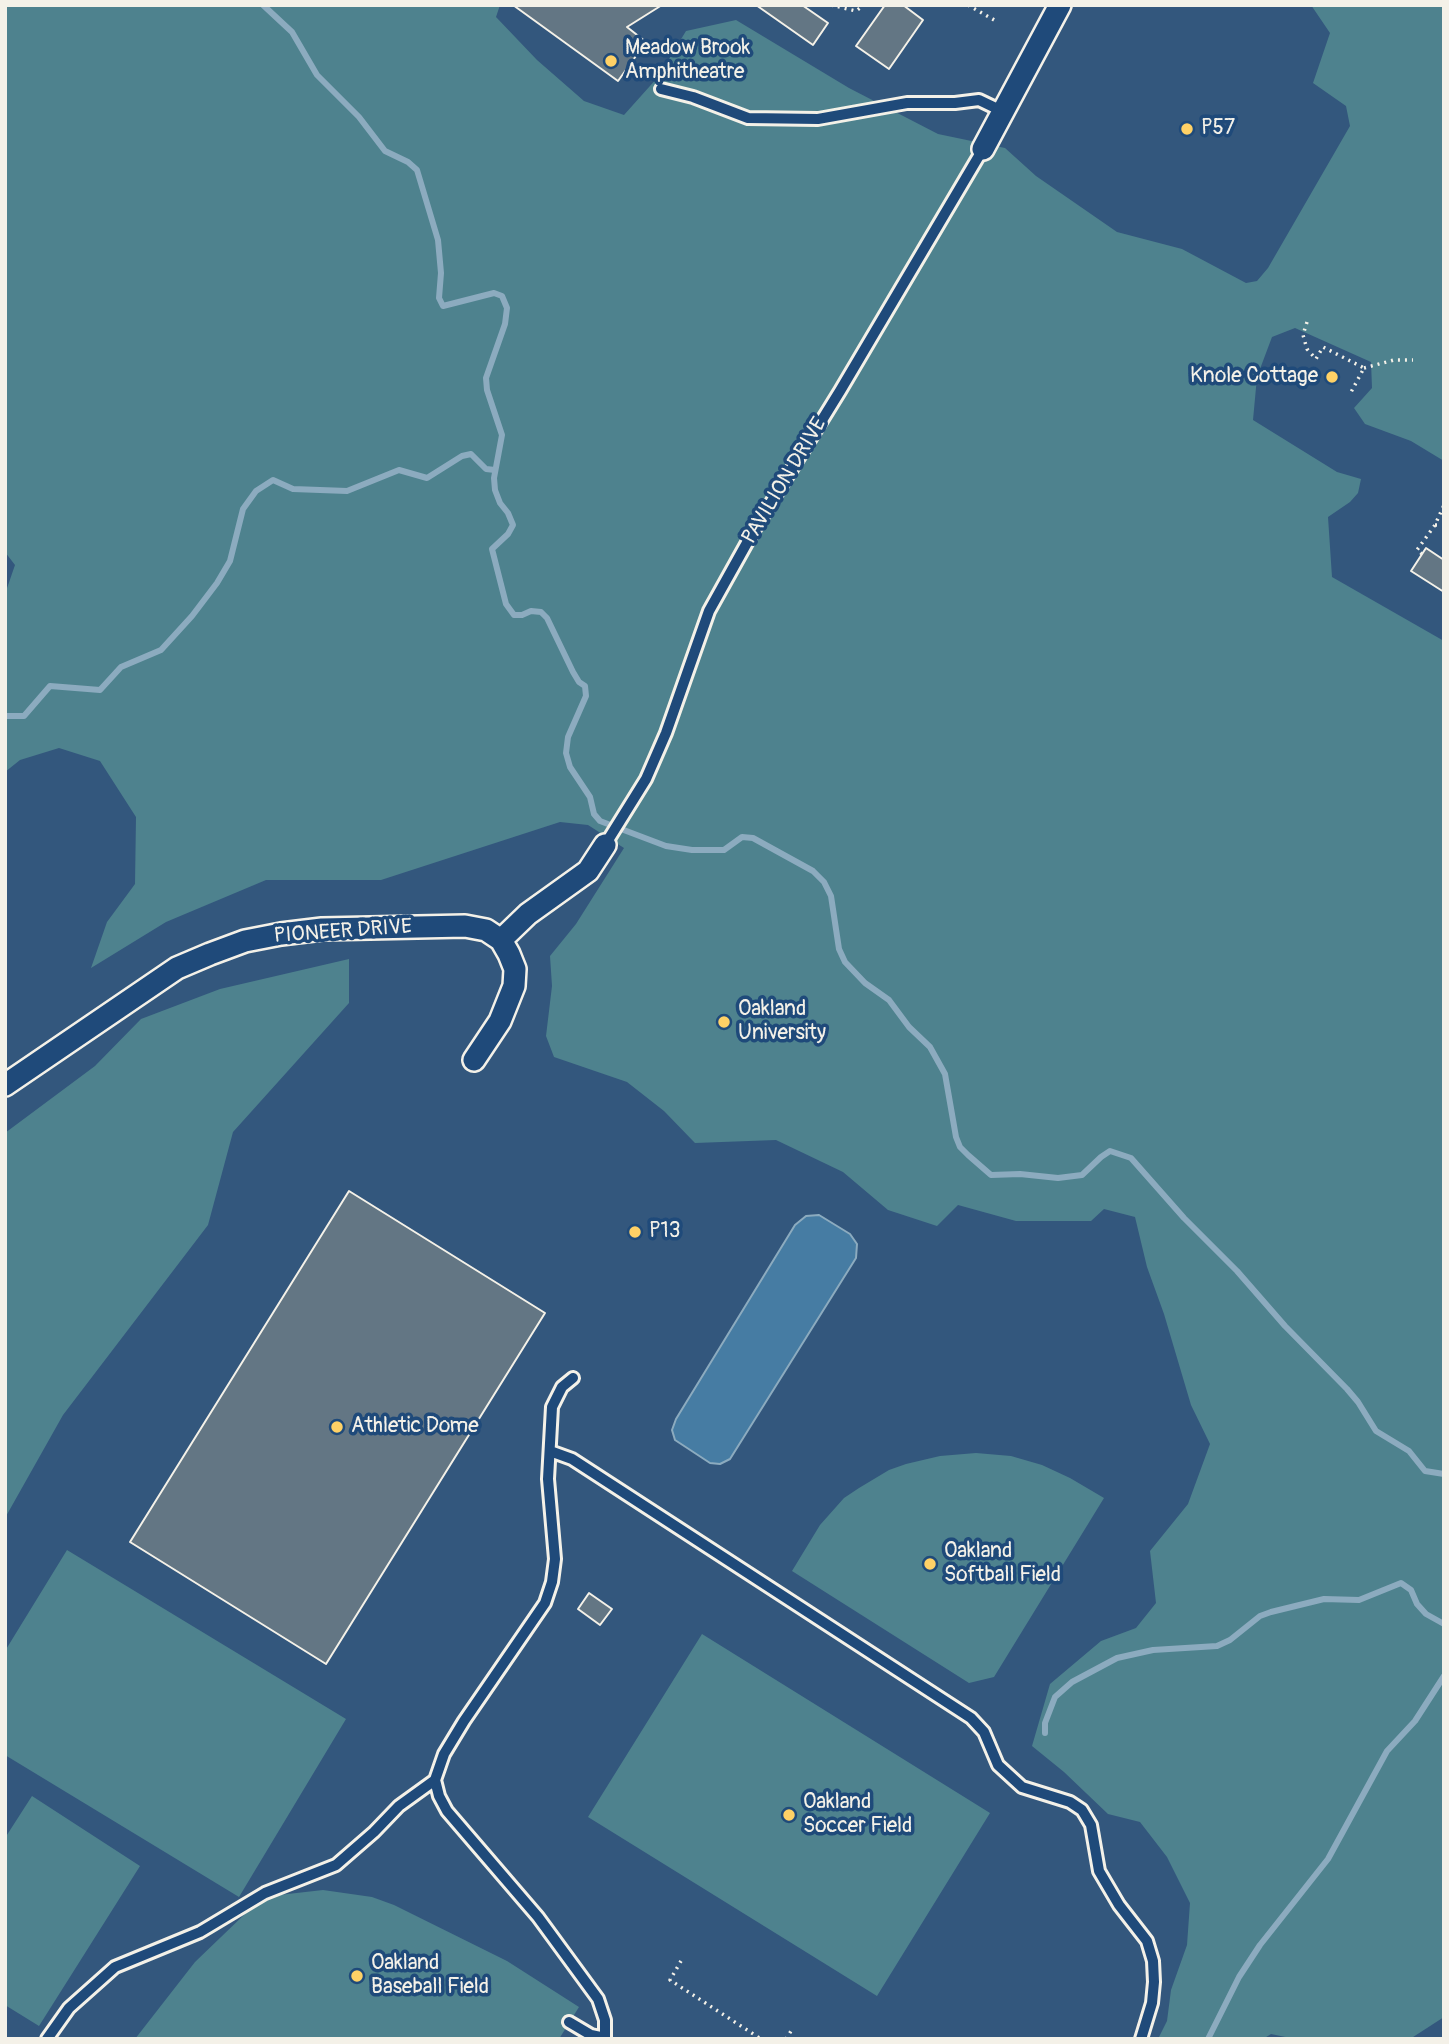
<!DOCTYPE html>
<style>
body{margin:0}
#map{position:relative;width:1449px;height:2044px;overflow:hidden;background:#1f4a7a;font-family:Pangolin,sans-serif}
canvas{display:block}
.frame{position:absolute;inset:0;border:7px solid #f4f1e8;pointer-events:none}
</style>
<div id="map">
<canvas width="1449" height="2044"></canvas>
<div class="frame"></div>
</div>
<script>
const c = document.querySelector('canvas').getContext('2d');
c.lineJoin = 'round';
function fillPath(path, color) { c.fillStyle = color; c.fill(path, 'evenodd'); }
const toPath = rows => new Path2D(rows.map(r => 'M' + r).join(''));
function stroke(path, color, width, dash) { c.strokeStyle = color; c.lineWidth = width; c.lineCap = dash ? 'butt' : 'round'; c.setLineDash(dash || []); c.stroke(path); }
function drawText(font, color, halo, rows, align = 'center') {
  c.font = font + ' Pangolin,sans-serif'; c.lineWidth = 7; c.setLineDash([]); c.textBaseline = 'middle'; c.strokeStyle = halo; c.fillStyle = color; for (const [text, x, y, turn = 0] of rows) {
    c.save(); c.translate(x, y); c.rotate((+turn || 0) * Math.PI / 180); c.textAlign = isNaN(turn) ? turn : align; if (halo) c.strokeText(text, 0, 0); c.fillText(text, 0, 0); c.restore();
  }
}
const built = toPath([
 [5,5,1444,5,1444,2039,5,2039]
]);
const green = toPath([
 [5,5,500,5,496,17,537,60,584,101,624,115,658,77,686,31,736,20,849,88,938,134,1005,148,1036,176,1117,232,1182,249,1246,283,1257,281,1268,268,1350,126,1346,106,1313,83,1330,33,1311,5,1444,5,1444,461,1411,441,1365,424,1354,408,1372,388,1371,362,1295,328,1272,337,1257,377,1253,420,1337,472,1361,479,1358,493,1350,502,1328,517,1332,577,1444,641,1444,2017,1410,2039,1295,2039,1271,2034,1263,2039,1158,2039,1167,2021,1171,1990,1187,1945,1190,1903,1167,1857,1140,1822,1108,1814,1064,1772,1032,1746,1050,1684,1101,1641,1136,1628,1156,1603,1150,1551,1188,1504,1210,1444,1191,1405,1164,1314,1147,1267,1135,1217,1104,1209,1091,1221,1016,1221,958,1205,937,1226,888,1210,843,1172,776,1140,695,1143,664,1111,627,1082,554,1057,546,1036,552,986,550,956,576,924,624,848,588,825,560,822,381,880,266,880,166,922,91,968,107,922,135,884,136,817,100,761,59,748,20,760,5,772,5,594,15,565,5,552],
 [349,959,349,1003,233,1132,208,1225,63,1415,5,1518,5,1133,95,1066,141,1019,220,989],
 [976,1453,1011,1456,1042,1465,1070,1478,1104,1498,994,1677,969,1683,792,1571,820,1525,844,1498,859,1488,889,1470,906,1464,940,1456],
 [67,1550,346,1719,239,1897,5,1755,5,1651],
 [702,1634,990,1813,877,1996,588,1817],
 [32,1796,140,1866,39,2026,5,2005,5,1838],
 [323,1890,372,1897,394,1905,507,1961,579,2007,559,2039,135,2039,195,1962,247,1912,261,1902,279,1895]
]);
const water = toPath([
 [819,1215,850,1234,857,1244,856,1258,730,1459,720,1464,710,1463,675,1440,672,1430,676,1419,795,1225,806,1216,819,1215]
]);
const stream = toPath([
 [263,5,292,32,317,75,359,117,385,151,408,162,417,170,438,240,441,273,439,298,443,306,494,293,502,296,507,308,505,324,486,378,487,390,502,435,494,478,495,490,500,503,508,513,513,525,508,534,492,549,506,604,514,615,522,615,531,611,541,612,547,618,573,672,579,682,585,686,586,696,568,737,566,753,570,767,590,797,594,814,600,821,666,846,692,850,724,850,742,837,753,838,813,871,824,882,831,896,839,949,845,962,865,983,889,1000,909,1027,930,1047,945,1074,956,1137,960,1147,968,1155,991,1175,1020,1174,1058,1178,1082,1175,1101,1157,1110,1151,1131,1158,1184,1218,1237,1271,1285,1326,1347,1389,1358,1402,1376,1431,1409,1451,1425,1471,1444,1474],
 [5,716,24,716,50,686,100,690,121,667,161,650,192,616,217,583,230,561,243,509,256,491,273,480,293,489,347,491,399,470,427,478,462,456,471,454,486,469,495,470],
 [1045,1733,1045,1723,1055,1697,1072,1682,1117,1658,1153,1650,1217,1646,1230,1640,1260,1616,1271,1612,1324,1599,1359,1600,1401,1583,1411,1590,1417,1604,1426,1614,1444,1624],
 [1208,2039,1239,1977,1260,1945,1328,1859,1387,1751,1415,1721,1444,1676]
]);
const building = toPath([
 [513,5,662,5,627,27,646,42,618,81,513,5],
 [756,5,802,5,828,23,813,45,756,5],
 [885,5,903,5,923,20,889,69,856,46,885,5],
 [1426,548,1444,560,1444,592,1411,571,1426,548],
 [349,1191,545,1313,326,1664,130,1542,349,1191],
 [589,1593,612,1609,600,1625,578,1609,589,1593]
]);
const path = toPath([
 [831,5,856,11,864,5],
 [968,5,996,21],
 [1307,322,1303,335,1307,349,1316,359,1323,347,1364,368,1350,394],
 [1364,368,1394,360,1413,360],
 [1435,525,1444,525],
 [1422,554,1417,550,1435,525,1444,505],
 [681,1961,670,1980,761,2039],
 [786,2039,791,2031]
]);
const service = toPath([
 [661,89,693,97,748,118,818,119,907,103,955,103,979,100,1004,112],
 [605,845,646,779,666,733,709,611,753,532,840,391,983,149],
 [550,1451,572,1459,971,1718,984,1732,998,1765,1022,1787,1070,1802,1082,1810,1091,1825,1099,1871,1119,1905,1147,1941,1153,1961,1154,1982,1152,2003,1141,2039],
 [435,1780,439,1796,447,1811,538,1917,598,1999,605,2020,605,2039],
 [569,2022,591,2035,605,2038],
 [47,2039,69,2008,115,1967,200,1932,265,1893,336,1865,374,1832,399,1806,435,1780,444,1754,464,1721,545,1603,552,1582,555,1559,548,1479,552,1407,562,1387,573,1378]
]);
const minor = toPath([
 [983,149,1060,5],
 [501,940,528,914,588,871,605,845],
 [5,1085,177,968,210,954,245,941,281,934,322,929,465,926,486,930,501,940,509,954,515,969,514,986,500,1021,474,1060]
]);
const markers = [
 [611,61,7,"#ffd166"],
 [1187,129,7,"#ffd166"],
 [1332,377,7,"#ffd166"],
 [724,1022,7,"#ffd166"],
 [635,1232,7,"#ffd166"],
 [337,1427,7,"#ffd166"],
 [930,1564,7,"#ffd166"],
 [789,1815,7,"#ffd166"],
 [357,1976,7,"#ffd166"]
];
const poiNames = [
 ["Meadow Brook",625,49],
 ["Amphitheatre",625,73],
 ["P57",1201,129],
 ["Knole Cottage",1318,377,"right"],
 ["Oakland",738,1010],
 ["University",738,1034],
 ["P13",649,1232],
 ["Athletic Dome",351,1427],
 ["Oakland",944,1552],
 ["Softball Field",944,1576],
 ["Oakland",803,1803],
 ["Soccer Field",803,1827],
 ["Oakland",371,1964],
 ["Baseball Field",371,1988]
];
const streetNames = [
 ["PAVILION DRIVE",785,481,-59],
 ["PIONEER DRIVE",343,932,-4]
];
fillPath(built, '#33577d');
fillPath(green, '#4e828e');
fillPath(water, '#467ca3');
stroke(water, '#8cabbf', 2);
stroke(stream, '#8cabbf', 6);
fillPath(building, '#637684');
stroke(building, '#f4f1e8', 2);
stroke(service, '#f4f1e8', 16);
stroke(minor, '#f4f1e8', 26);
stroke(path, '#f4f1e8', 3.5, [2, 5]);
stroke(service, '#1f4a7a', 10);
stroke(minor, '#1f4a7a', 21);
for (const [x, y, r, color] of markers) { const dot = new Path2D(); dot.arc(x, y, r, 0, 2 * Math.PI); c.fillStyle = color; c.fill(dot); stroke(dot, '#1f4a7a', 2.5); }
drawText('21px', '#f4f1e8', '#1f4a7a', poiNames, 'left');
drawText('21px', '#f4f1e8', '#1f4a7a', streetNames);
</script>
